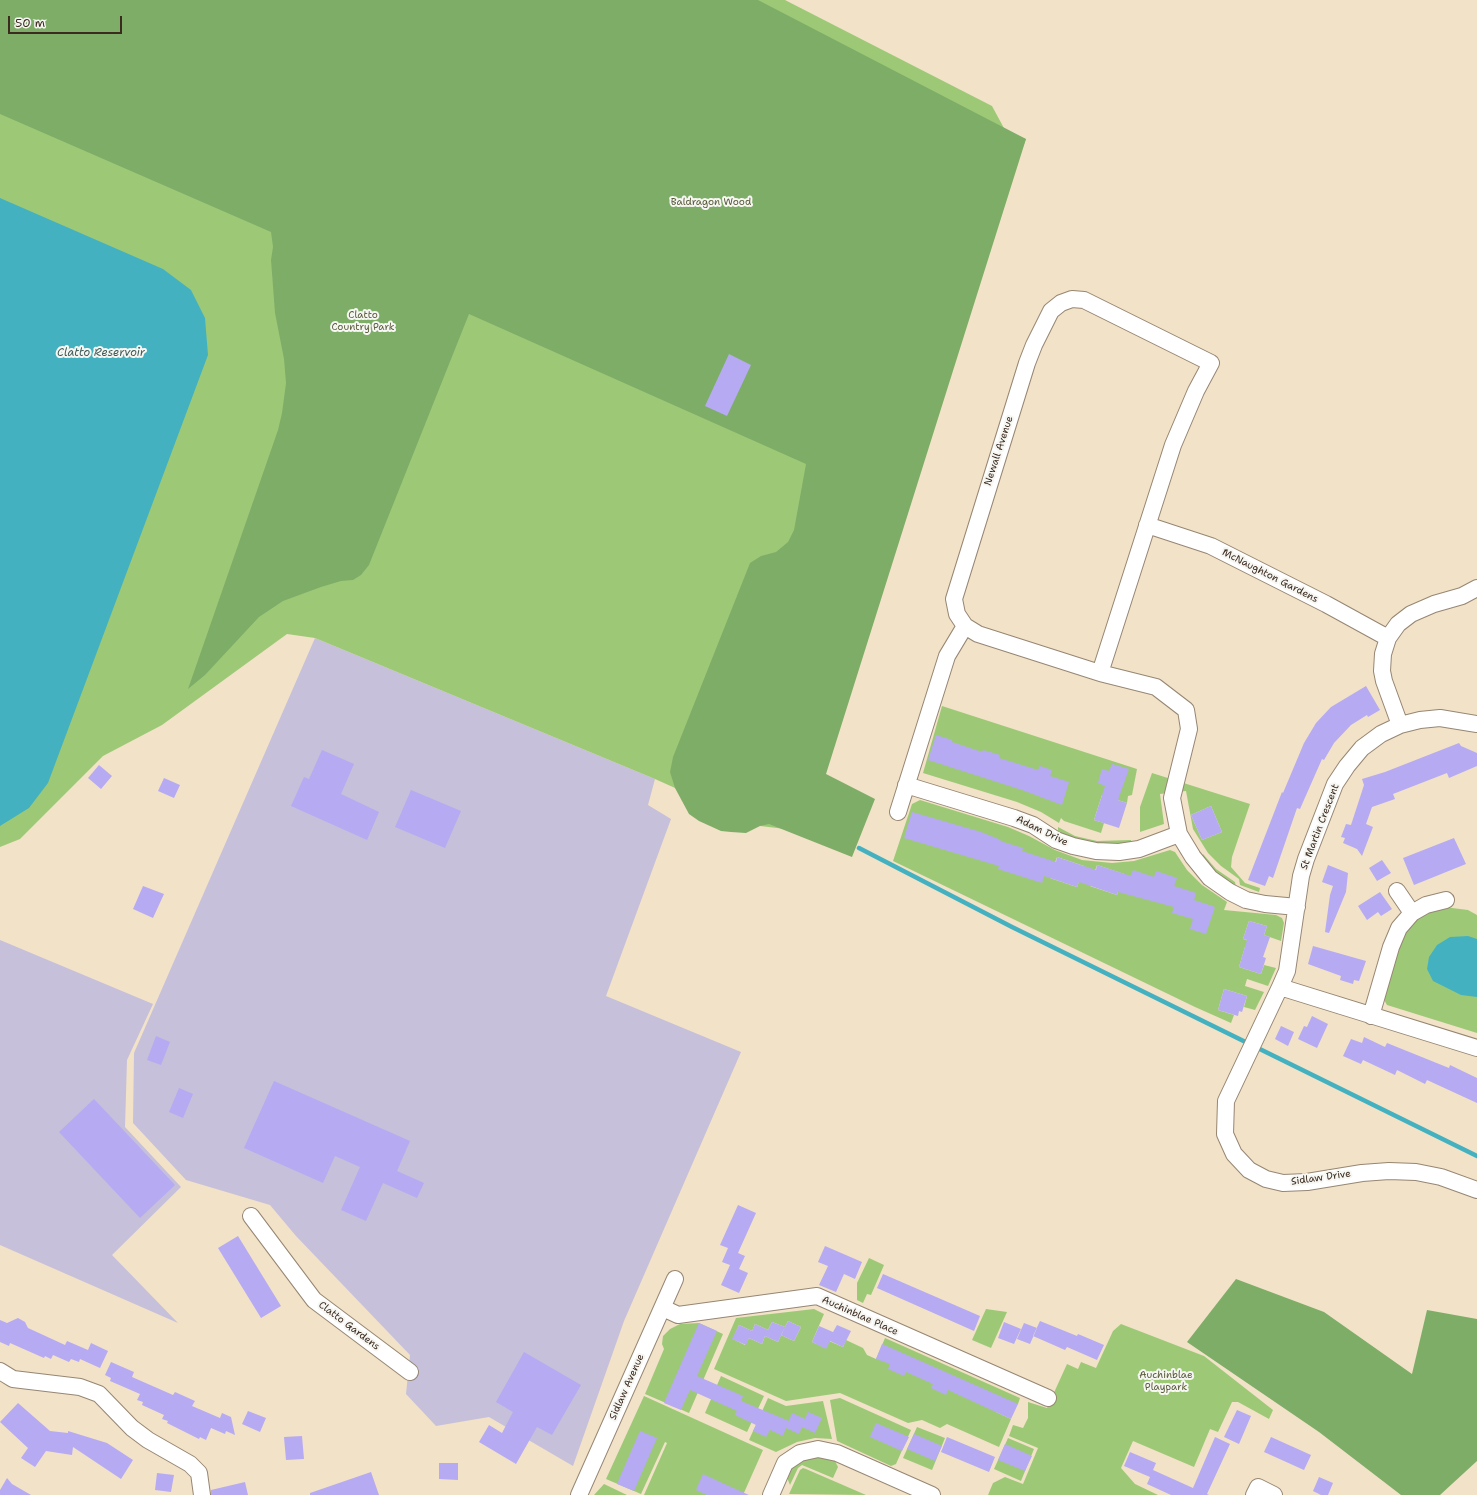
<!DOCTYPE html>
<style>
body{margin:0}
#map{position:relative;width:1477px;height:1495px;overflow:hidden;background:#f2e2c8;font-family:"Shantell Sans",sans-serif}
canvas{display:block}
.scale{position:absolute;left:8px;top:16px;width:114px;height:18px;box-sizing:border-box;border:2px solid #3b2a1e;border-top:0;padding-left:5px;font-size:12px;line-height:14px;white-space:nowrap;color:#3b2a1e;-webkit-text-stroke:3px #f6f6f2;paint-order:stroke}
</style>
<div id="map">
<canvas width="1477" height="1495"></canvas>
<div class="scale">50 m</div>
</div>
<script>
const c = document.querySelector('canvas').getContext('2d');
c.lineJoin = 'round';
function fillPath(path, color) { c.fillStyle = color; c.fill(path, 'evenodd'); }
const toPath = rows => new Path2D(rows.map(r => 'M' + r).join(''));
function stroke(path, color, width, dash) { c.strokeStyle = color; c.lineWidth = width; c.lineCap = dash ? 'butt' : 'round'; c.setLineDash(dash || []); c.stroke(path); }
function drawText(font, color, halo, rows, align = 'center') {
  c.font = font + ' "Shantell Sans",sans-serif'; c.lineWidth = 4; c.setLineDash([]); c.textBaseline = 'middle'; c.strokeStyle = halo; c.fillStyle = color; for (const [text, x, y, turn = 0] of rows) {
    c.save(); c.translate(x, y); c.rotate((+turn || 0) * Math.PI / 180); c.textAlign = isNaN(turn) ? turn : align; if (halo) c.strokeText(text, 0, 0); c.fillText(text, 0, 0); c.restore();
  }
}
const industrial = toPath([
 [315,638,655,779,648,805,671,819,606,996,741,1052,624,1321,573,1466,489,1417,436,1426,406,1394,410,1355,296,1236,270,1205,186,1180,133,1123,134,1053],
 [0,940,153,1004,127,1060,125,1127,181,1187,112,1255,178,1323,0,1245]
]);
const green = toPath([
 [0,0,785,0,992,106,1005,130,1026,139,926,403,876,450,811,832,760,826,655,779,315,638,287,634,162,725,103,756,20,839,0,847],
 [942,706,1137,769,1132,795,1128,796,1127,803,1102,795,1094,820,1104,823,1101,833,1064,821,1061,818,1059,823,1041,812,1017,802,923,773],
 [1152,773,1250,804,1232,857,1231,867,1245,883,1260,888,1259,892,1240,885,1239,879,1221,866,1208,853,1193,829,1186,791,1160,794,1164,824,1140,832,1140,807],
 [1211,806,1222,832,1202,840,1191,815],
 [920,800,1008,827,1029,836,1055,850,1082,860,1112,863,1134,861,1170,850,1175,852,1187,870,1202,885,1227,902,1224,910,1276,915,1282,918,1284,923,1281,941,1264,935,1267,926,1249,921,1243,939,1262,945,1245,947,1239,967,1261,974,1264,965,1276,968,1268,986,1247,979,1245,986,1264,992,1255,1010,1244,1007,1247,996,1224,989,1218,1010,1234,1015,1231,1023,1195,1007,893,861,912,804],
 [1057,857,1084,866,1077,887,1050,878],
 [1097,865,1124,874,1117,895,1090,886],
 [1058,827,1075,836,1097,841,1131,840,1131,844,1095,845,1058,833],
 [1203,854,1216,869,1235,882,1236,887,1214,872,1201,858],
 [1444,907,1468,910,1477,915,1477,1033,1387,1005,1383,998,1404,931,1416,918,1428,911],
 [869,1258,884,1265,871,1295,867,1294,863,1303,857,1300,857,1283],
 [814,1309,824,1314,812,1342,826,1348,829,1341,843,1347,846,1340,863,1348,867,1355,876,1359,885,1338,1020,1398,1018,1404,996,1412,1011,1419,999,1447,947,1424,940,1428,922,1420,908,1423,840,1393,786,1401,714,1369,736,1318],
 [788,1321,801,1327,794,1341,781,1335,778,1342,765,1336,762,1344,749,1338,745,1345,733,1339,739,1325,752,1331,755,1324,768,1330,772,1322,785,1327],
 [986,1309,1007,1312,991,1348,972,1340],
 [699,1323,723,1334,689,1413,645,1394,664,1349,662,1344,663,1336,670,1329,680,1324],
 [1121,1324,1204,1356,1273,1410,1269,1419,1238,1402,1232,1402,1218,1432,1210,1429,1194,1467,1133,1441,1121,1468,1135,1484,1158,1495,988,1495,993,1483,1005,1477,1023,1484,1038,1448,1009,1436,1013,1425,1023,1428,1028,1418,1028,1402,1047,1408,1067,1364,1078,1369,1081,1362,1096,1368,1113,1331],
 [721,1376,764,1396,747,1432,705,1413],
 [644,1396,763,1450,743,1495,644,1495,667,1443,665,1442,641,1494,606,1479],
 [768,1398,786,1406,823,1401,832,1439,815,1438,797,1442,776,1452,749,1440],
 [840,1398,911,1430,896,1464,891,1466,837,1441,830,1400],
 [917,1427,945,1438,932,1470,903,1458],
 [1008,1438,1034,1449,1021,1481,994,1469],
 [809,1456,823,1456,834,1459,838,1467,833,1478,802,1465,798,1468,790,1485,786,1475,795,1463],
 [803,1468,806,1469,866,1495,789,1494,800,1470],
 [604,1484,627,1495,594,1495]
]);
const forest = toPath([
 [0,0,758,0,1026,139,826,774,875,799,852,857,769,824,760,826,746,833,731,832,721,831,699,821,689,814,675,788,670,772,673,757,750,563,761,556,776,552,788,542,794,530,806,464,469,314,369,565,361,575,353,580,341,581,321,587,283,601,259,617,205,675,188,689,278,430,282,413,286,383,284,359,275,313,271,260,273,247,271,232,0,114],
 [1236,1279,1324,1312,1412,1374,1427,1310,1477,1319,1477,1461,1440,1495,1401,1495,1319,1432,1187,1342]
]);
const water = toPath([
 [0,198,163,269,191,290,205,318,208,355,48,783,29,808,0,826],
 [1468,936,1477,939,1477,997,1461,995,1433,981,1427,969,1429,957,1437,945,1450,937]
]);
const stream = toPath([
 [859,848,1012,927,1477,1156]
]);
const building = toPath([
 [729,354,751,365,727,416,705,406],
 [1366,686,1380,710,1368,717,1367,715,1351,725,1334,743,1324,760,1322,759,1300,809,1297,808,1273,878,1269,876,1265,886,1248,880,1282,792,1283,793,1304,743,1316,723,1331,707],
 [936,735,952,740,952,742,982,752,983,750,1000,755,999,758,1038,770,1040,766,1052,770,1050,776,1069,782,1062,805,1022,790,928,760],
 [1459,743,1461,746,1477,753,1477,766,1449,778,1447,773,1393,794,1395,799,1372,807,1366,824,1373,827,1362,856,1357,849,1343,843,1345,838,1341,837,1346,824,1351,825,1364,785,1362,779,1385,772],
 [322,750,354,764,341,794,379,812,367,840,291,806,304,777,309,779],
 [1112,764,1129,769,1118,800,1127,803,1119,828,1094,820,1105,786,1098,783,1102,769,1109,771],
 [99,765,112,776,101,789,88,778],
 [164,778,180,785,174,798,158,791],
 [411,790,461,811,445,848,395,827],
 [1211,806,1222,832,1202,840,1191,815],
 [912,812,981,832,1001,840,1000,841,1023,848,1022,851,1056,862,1057,857,1096,870,1097,865,1131,876,1133,870,1154,877,1156,871,1177,878,1174,886,1196,893,1194,900,1215,907,1206,934,1190,929,1193,919,1172,913,1174,907,1118,892,1117,895,1079,882,1077,887,1044,876,1042,883,998,869,999,866,904,838],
 [1454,838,1466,864,1414,885,1403,858],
 [1382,860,1391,873,1377,881,1369,868],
 [1328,865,1348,873,1346,892,1329,933,1325,932,1330,895,1333,886,1322,882],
 [143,886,164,894,153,918,133,909],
 [1380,892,1392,909,1381,916,1378,912,1367,920,1358,906],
 [1249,921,1267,926,1264,935,1270,937,1263,957,1266,958,1261,974,1239,967,1247,940,1243,939],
 [1313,946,1366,961,1359,981,1354,980,1353,984,1340,980,1341,976,1308,964],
 [1224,989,1247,996,1242,1012,1239,1011,1238,1016,1218,1010],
 [1312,1016,1328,1024,1317,1048,1298,1039,1304,1026,1307,1027],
 [1281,1026,1294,1032,1288,1046,1275,1039],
 [156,1036,170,1042,161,1065,147,1060],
 [1364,1037,1385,1047,1387,1043,1449,1068,1450,1065,1477,1078,1477,1103,1427,1080,1425,1084,1397,1070,1395,1075,1363,1060,1361,1064,1343,1056,1351,1039,1362,1043],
 [274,1081,410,1141,397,1171,424,1183,417,1198,383,1183,366,1221,341,1210,360,1167,335,1156,323,1183,244,1148],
 [179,1088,193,1094,183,1118,169,1112],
 [94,1099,175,1185,140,1218,59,1132],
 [738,1205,756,1213,738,1253,745,1256,739,1269,748,1273,739,1293,721,1285,730,1265,722,1262,728,1248,720,1245],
 [238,1236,281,1306,261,1318,218,1248],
 [825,1246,862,1262,855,1279,844,1274,836,1292,819,1285,828,1266,818,1262],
 [883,1274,980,1316,974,1331,877,1288],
 [18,1318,25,1322,28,1328,65,1345,67,1341,88,1350,91,1343,108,1351,100,1368,80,1359,79,1362,71,1359,69,1362,53,1355,51,1359,45,1356,44,1358,10,1343,9,1346,0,1342,0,1320,7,1323],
 [788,1321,801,1327,794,1341,781,1335],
 [1040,1321,1077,1336,1078,1334,1104,1345,1097,1360,1067,1347,1065,1350,1033,1336],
 [772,1322,785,1327,778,1342,765,1336,762,1344,749,1338,746,1345,732,1339,739,1325,752,1331,755,1324,768,1330],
 [1004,1322,1021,1329,1014,1344,998,1338],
 [699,1323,717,1331,697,1376,743,1396,741,1401,789,1421,792,1413,805,1419,808,1412,822,1418,815,1433,802,1427,799,1434,786,1428,783,1436,770,1430,766,1437,753,1431,756,1425,735,1415,737,1411,690,1390,681,1410,664,1403],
 [1024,1323,1037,1328,1030,1344,1017,1339],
 [837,1325,851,1331,843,1347,830,1341,826,1349,812,1342,819,1326,833,1332],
 [882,1344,1018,1404,1011,1419,948,1390,946,1395,931,1388,933,1384,906,1372,904,1376,888,1369,890,1364,876,1359],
 [524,1352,581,1385,552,1435,537,1427,516,1464,479,1442,489,1425,502,1433,513,1412,496,1402],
 [111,1362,134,1372,132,1377,173,1395,175,1392,195,1401,192,1406,220,1418,222,1413,231,1417,235,1435,226,1431,225,1434,211,1428,206,1440,200,1437,199,1439,167,1423,168,1421,162,1419,164,1415,142,1405,143,1402,137,1400,140,1394,110,1381,111,1378,105,1375],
 [18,1403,50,1431,68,1433,68,1431,107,1443,133,1460,121,1479,73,1447,72,1455,46,1451,35,1467,21,1458,28,1448,0,1422],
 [1237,1410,1251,1416,1239,1444,1224,1437],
 [248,1411,266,1418,260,1432,242,1424],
 [876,1423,909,1437,902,1451,870,1437],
 [640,1431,657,1438,634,1491,617,1484],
 [914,1434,942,1446,935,1461,907,1449],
 [302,1436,304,1459,286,1460,284,1437],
 [947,1437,995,1457,989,1472,941,1452],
 [1215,1437,1230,1444,1207,1494,1209,1495,1171,1495,1147,1484,1150,1477,1124,1466,1130,1452,1156,1463,1153,1470,1193,1488],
 [1271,1437,1311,1455,1304,1470,1264,1452],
 [1005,1444,1032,1456,1025,1471,998,1460],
 [439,1463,458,1463,458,1480,439,1479],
 [371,1472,379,1495,310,1495,310,1493],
 [157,1473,174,1475,171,1492,155,1490],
 [703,1474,720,1482,749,1495,707,1495,696,1490],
 [1319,1477,1333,1483,1328,1495,1321,1495,1313,1491],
 [7,1478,12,1484,31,1495,0,1495,0,1490],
 [245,1482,248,1495,211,1495,211,1490]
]);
const minor = toPath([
 [1147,525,1211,546,1326,604,1388,638],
 [1100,673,1173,445,1196,391,1211,363,1084,300,1072,299,1061,303,1051,311,1034,345,1027,363,954,599,957,614,965,626,978,634,1100,673,1156,687,1186,710,1189,729,1172,798,1179,834,1193,857,1210,878,1230,892,1246,900,1265,904,1297,907],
 [1477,724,1440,718,1420,720,1400,725,1381,734,1362,748,1347,766,1335,784,1306,859,1301,876,1287,971,1280,987,1477,1048],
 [1400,725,1384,681,1382,671,1383,654,1388,638,1398,624,1411,614,1434,604,1462,596,1477,588],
 [906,785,1014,818,1033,825,1056,840,1073,846,1096,851,1119,852,1139,849,1179,834],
 [898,812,947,656,965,626],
 [1397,891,1412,913],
 [1280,987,1226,1101,1225,1134,1234,1154,1249,1170,1266,1179,1283,1183,1307,1182,1362,1173,1389,1171,1416,1172,1441,1177,1477,1190],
 [1371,1016,1391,947,1399,928,1412,913,1426,905,1446,900],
 [251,1216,314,1300,410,1372],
 [663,1308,678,1315,817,1296,1048,1398],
 [0,1371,13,1379,80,1387,99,1394,132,1428,148,1440,190,1464,199,1473,202,1495],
 [579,1495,675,1279],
 [771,1495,785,1463,800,1453,818,1449,837,1453,932,1495],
 [1254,1495,1258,1487,1274,1495]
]);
const parkNames = [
 ["Baldragon Wood",711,202],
 ["Clatto",363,315],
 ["Country Park",363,327],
 ["Auchinblae",1166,1375],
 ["Playpark",1166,1387]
];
const streetNames = [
 ["Newall Avenue",999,451,-72],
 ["McNaughton Gardens",1270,576,27],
 ["St Martin Crescent",1320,827,-69],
 ["Adam Drive",1042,831,26],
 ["Sidlaw Drive",1321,1178,-8],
 ["Auchinblae Place",860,1316,24],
 ["Clatto Gardens",349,1326,37],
 ["Sidlaw Avenue",627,1387,-66]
];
const waterNames = [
 ["Clatto Reservoir",101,353]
];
fillPath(industrial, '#c6c0da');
fillPath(green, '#9dc977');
fillPath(forest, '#7ead68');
fillPath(water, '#44b1c0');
stroke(stream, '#44b1c0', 4.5);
fillPath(building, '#b6aaf3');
stroke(minor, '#968673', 18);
stroke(minor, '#fff', 16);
drawText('10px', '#585a39', '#f6f6f2', parkNames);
drawText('10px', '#3b2a1e', '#f6f6f2', streetNames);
drawText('italic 11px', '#3e5957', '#f6f6f2', waterNames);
</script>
